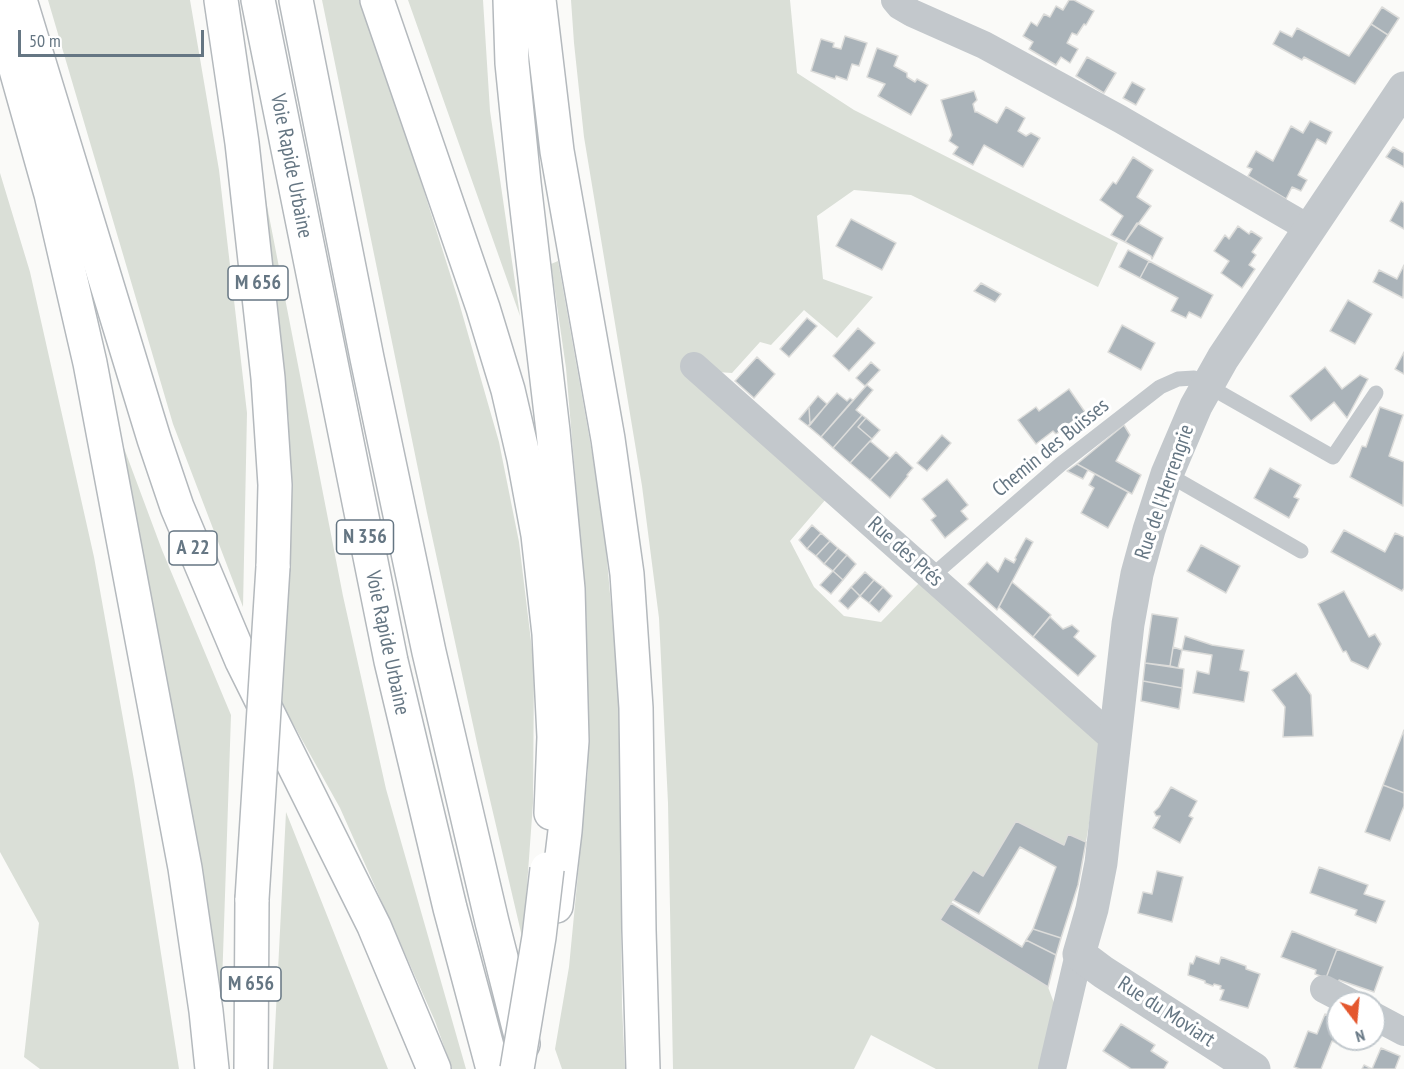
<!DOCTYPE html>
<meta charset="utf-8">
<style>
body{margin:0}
#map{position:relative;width:1404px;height:1069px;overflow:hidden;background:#fafaf8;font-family:"PT Sans Narrow",sans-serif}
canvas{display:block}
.north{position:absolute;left:1326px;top:991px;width:60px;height:60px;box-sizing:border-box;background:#fff;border:2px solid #c1c8cd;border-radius:50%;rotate:164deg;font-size:16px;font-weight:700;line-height:24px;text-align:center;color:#657683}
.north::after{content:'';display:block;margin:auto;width:21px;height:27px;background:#e4572e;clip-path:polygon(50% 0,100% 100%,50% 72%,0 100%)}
.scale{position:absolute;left:18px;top:30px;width:186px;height:27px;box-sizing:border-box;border:3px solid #657683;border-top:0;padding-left:8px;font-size:18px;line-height:21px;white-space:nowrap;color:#657683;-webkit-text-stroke:4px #fff;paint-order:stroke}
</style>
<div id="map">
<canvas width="1404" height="1069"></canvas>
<div class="north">N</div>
<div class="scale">50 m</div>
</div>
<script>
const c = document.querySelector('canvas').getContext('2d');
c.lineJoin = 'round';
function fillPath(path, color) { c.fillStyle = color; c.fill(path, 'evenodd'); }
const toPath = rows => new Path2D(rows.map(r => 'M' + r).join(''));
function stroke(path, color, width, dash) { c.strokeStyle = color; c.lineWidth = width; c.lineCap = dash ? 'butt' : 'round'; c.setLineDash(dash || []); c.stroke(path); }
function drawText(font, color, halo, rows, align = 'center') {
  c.font = font + ' "PT Sans Narrow",sans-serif'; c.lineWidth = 6; c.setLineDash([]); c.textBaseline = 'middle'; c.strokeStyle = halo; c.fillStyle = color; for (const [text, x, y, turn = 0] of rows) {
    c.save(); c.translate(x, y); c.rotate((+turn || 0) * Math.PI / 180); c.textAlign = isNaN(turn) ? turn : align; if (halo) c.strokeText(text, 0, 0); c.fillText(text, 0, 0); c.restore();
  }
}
const green = toPath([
 [48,0,190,0,219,170,247,413,243,607,173,424],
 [322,0,359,0,398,109,458,299,499,442,519,542,534,666,533,803,523,941,480,757,427,513],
 [408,0,483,0,490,111,520,316],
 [571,0,790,0,797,73,854,110,1118,243,1098,287,911,195,854,190,817,216,823,279,873,297,837,338,804,310,771,345,760,342,732,373,717,372,826,499,790,541,814,587,844,616,881,622,920,582,1102,744,1086,842,1068,834,1064,845,1016,821,983,876,973,870,940,920,1048,987,1054,1003,1040,1069,936,1069,871,1035,854,1069,673,1069,668,803,659,618,642,486,584,137,574,43],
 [0,173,30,272,94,557,134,780,179,1069,40,1069,24,1057,39,923,0,852],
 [262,180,343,596,386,789,466,1069,452,1069,435,1021,340,808,281,702,289,573,289,423],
 [558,261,593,458,606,549,615,650,619,712,622,1006,625,1069,562,1069,555,1049,569,967,588,770,586,604,566,368,551,264],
 [118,432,162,550,231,715,221,1015],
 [286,812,388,1069,273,1069]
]);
const building = toPath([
 [1069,0,1074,0,1094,11,1086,25,1084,24,1077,35,1072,33,1067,43,1078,49,1070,63,1061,57,1056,65,1029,49,1033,42,1023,36,1031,22,1037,26,1044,14,1050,17,1056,6,1063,10,1069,0],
 [1382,7,1399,18,1388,35,1371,24,1382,7],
 [1371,24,1388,35,1355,84,1304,57,1302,60,1273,44,1280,31,1292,37,1297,28,1349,56,1371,24],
 [845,36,867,43,859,66,852,64,847,80,836,76,835,79,811,71,821,39,834,43,833,47,841,49,845,36],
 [877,48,898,56,894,66,907,73,907,77,915,82,917,79,928,85,911,115,878,96,885,84,867,77,877,48],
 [1087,57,1116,73,1104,93,1076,76,1087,57],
 [1132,82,1145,89,1136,105,1123,98,1132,82],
 [974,91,977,100,973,104,975,112,977,112,997,123,1006,107,1025,118,1018,131,1026,136,1031,133,1040,138,1023,167,984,145,973,165,953,154,958,147,949,141,952,135,941,100,974,91],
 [1310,121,1332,132,1326,144,1317,139,1298,175,1307,180,1301,191,1292,187,1286,199,1248,176,1252,169,1247,167,1256,151,1273,161,1291,126,1303,133,1310,121],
 [1393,147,1404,153,1404,167,1386,157,1393,147],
 [1133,157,1153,170,1137,197,1151,206,1125,242,1111,235,1123,216,1100,200,1113,182,1116,184,1133,157],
 [1401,201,1404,203,1404,229,1390,221,1401,201],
 [851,219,896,243,882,270,836,246,851,219],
 [1137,223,1163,238,1152,259,1151,256,1125,242,1137,223],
 [1238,226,1249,234,1251,231,1262,238,1252,252,1256,255,1249,265,1255,269,1242,288,1221,273,1229,261,1214,251,1225,235,1229,239,1238,226],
 [1128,250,1149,261,1140,278,1119,267,1128,250],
 [1149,261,1213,295,1201,318,1189,312,1186,318,1171,311,1178,298,1140,278,1149,261],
 [1404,265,1403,298,1373,282,1379,270,1397,279,1404,265],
 [981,283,1001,294,995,302,974,291,981,283],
 [1348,300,1372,314,1355,344,1330,331,1348,300],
 [807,318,817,326,789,357,780,349,807,318],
 [1122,325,1155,343,1141,370,1108,352,1122,325],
 [858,328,875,343,849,371,833,356,858,328],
 [1404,352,1404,374,1395,369,1404,352],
 [757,357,775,374,754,398,735,381,757,357],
 [871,362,880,370,865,386,856,378,871,362],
 [1325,367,1342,389,1360,375,1368,379,1347,418,1334,402,1311,421,1290,396,1325,367],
 [867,385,873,390,856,410,862,415,833,448,821,437,867,385],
 [1069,389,1085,412,1056,434,1053,431,1036,444,1018,420,1036,407,1039,411,1069,389],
 [837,393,847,401,850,398,853,400,821,437,808,426,837,393],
 [818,396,827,404,810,425,809,407,818,396],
 [809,407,810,425,808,426,799,419,809,407],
 [1380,407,1403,415,1389,456,1404,462,1403,506,1350,477,1362,446,1366,447,1380,407],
 [862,415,866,418,858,427,872,439,850,463,833,448,862,415],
 [866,418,880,430,872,439,858,427,866,418],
 [1124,425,1130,435,1116,461,1141,475,1132,494,1077,464,1124,425],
 [942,435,951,443,927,471,917,463,942,435],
 [870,441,890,458,870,480,850,463,870,441],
 [896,452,913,468,907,475,908,476,890,498,870,480,896,452],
 [1077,464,1088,470,1083,479,1067,471,1077,464],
 [1270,468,1301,485,1294,497,1299,499,1289,518,1254,498,1270,468],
 [1095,474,1128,492,1108,528,1081,513,1094,488,1089,485,1095,474],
 [947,479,968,505,961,511,968,519,945,538,931,520,936,516,922,499,947,479],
 [812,525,821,533,807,549,799,540,812,525],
 [1344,530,1385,552,1395,533,1404,537,1404,588,1402,591,1331,552,1344,530],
 [821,533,830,541,816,556,807,549,821,533],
 [1026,538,1033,542,997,610,968,584,987,562,998,572,1005,558,1014,563,1016,559,1015,558,1026,538],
 [830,541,838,548,824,564,816,556,830,541],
 [1201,545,1240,566,1226,593,1187,571,1201,545],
 [838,548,847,555,833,571,824,564,838,548],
 [847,555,856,564,843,580,833,571,847,555],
 [833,571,843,580,831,594,820,585,833,571],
 [865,572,874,580,860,596,851,587,865,572],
 [874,580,883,587,869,603,860,596,874,580],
 [1012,582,1051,615,1033,637,999,607,1012,582],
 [851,587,860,596,848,609,839,601,851,587],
 [883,587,892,596,879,612,869,603,883,587],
 [1344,591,1369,637,1375,634,1381,644,1368,669,1351,661,1346,651,1343,652,1318,604,1344,591],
 [1152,614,1178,618,1170,666,1145,663,1152,614],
 [1050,617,1063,629,1072,625,1079,631,1074,637,1096,656,1078,676,1033,637,1050,617],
 [1185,636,1212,645,1244,650,1240,670,1249,672,1244,702,1193,693,1197,671,1209,674,1212,655,1182,650,1185,636],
 [1173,647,1182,650,1178,668,1170,666,1173,647],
 [1145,663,1184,669,1182,688,1143,681,1145,663],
 [1296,673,1311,695,1313,736,1283,737,1285,707,1272,690,1296,673],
 [1143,681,1182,688,1179,709,1141,701,1143,681],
 [1404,730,1404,793,1383,785,1404,730],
 [1383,785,1404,793,1404,806,1390,841,1365,832,1383,785],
 [1171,787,1197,801,1189,816,1193,818,1180,843,1153,828,1160,816,1156,816,1154,812,1159,807,1171,787],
 [1016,821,1064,845,1068,834,1086,842,1078,885,1061,938,1033,929,1056,867,1020,847,979,914,953,900,973,870,983,876,1016,821],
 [1319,867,1368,885,1364,894,1385,901,1376,923,1355,915,1357,910,1310,893,1319,867],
 [1157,871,1183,877,1172,922,1138,913,1143,892,1152,894,1157,871],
 [951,903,1022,947,1026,940,1056,955,1048,987,940,920,951,903],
 [1033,929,1061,938,1056,955,1026,940,1033,929],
 [1292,931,1337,949,1326,978,1315,974,1316,970,1281,957,1292,931],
 [1337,949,1383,967,1374,992,1339,980,1338,982,1326,978,1337,949],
 [1196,956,1219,964,1221,957,1246,966,1246,969,1260,974,1248,1008,1220,1000,1224,990,1220,989,1221,986,1214,984,1213,986,1205,983,1205,981,1188,975,1190,963,1193,964,1196,956],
 [1325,1014,1338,1019,1337,1043,1332,1041,1321,1069,1300,1069,1294,1067,1308,1031,1317,1034,1325,1014],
 [1121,1024,1155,1045,1151,1051,1168,1062,1164,1069,1131,1069,1103,1051,1121,1024],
 [1381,1048,1400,1056,1395,1069,1362,1069,1364,1065,1372,1069,1381,1048]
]);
const service = toPath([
 [1167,474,1301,551],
 [932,576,1061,464,1160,387,1178,379,1194,378,1333,457,1376,393]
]);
const minor = toPath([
 [895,0,900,6,912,13,984,45,1120,119,1310,229],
 [694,366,1115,740],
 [1324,989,1351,1003],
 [1374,1016,1404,1032],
 [1052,1069,1079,954]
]);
const tertiary = toPath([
 [1254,1069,1103,972,1079,954,1092,909,1101,863,1128,624,1137,574,1149,530,1167,474,1196,406,1223,358,1404,88]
]);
const trunk = toPath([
 [221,0,242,143,268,378,275,485,273,567],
 [258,0,391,661,450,908,493,1069],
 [296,0,367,358,429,652,492,922,523,1044],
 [377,0,483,308,508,390,524,459,538,535,549,634,554,737,551,813],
 [0,13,51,194,90,363,185,868,206,1011,212,1069],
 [251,1069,252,899]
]);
const motorway = toPath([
 [20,0,154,439,177,507,242,661,374,926,434,1069],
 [510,0,512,63,524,183,553,431,568,589,572,741,565,831,556,906],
 [539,0,557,151,608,439,627,574,636,708,639,930,643,1069]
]);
const trunkBridge = toPath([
 [252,899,273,567],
 [517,1069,539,937,547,869]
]);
const shields = [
 [258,283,60],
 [365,537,57],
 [193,548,48],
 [251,984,60]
];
const shieldNames = [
 ["M 656",258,283],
 ["N 356",365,537],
 ["A 22",193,548],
 ["M 656",251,984]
];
const streetNames = [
 ["Voie Rapide Urbaine",291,166,79],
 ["Chemin des Buisses",1051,448,-39],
 ["Rue de l'Herrengrie",1165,492,-71],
 ["Rue des Prés",905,552,42],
 ["Voie Rapide Urbaine",387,643,78],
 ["Rue du Moviart",1166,1012,33]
];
fillPath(green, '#dadfd7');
fillPath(building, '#aab3b9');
stroke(building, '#dcdcda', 1.5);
stroke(trunk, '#b4b9bd', 36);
stroke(motorway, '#b4b9bd', 36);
stroke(service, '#c3c8cc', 15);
stroke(minor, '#c3c8cc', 28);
stroke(tertiary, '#c3c8cc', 33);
stroke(trunk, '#fff', 33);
stroke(motorway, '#fff', 33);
stroke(trunkBridge, '#b4b9bd', 36, []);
stroke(trunkBridge, '#fff', 33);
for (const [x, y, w] of shields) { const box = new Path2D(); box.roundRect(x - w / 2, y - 17, w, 34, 4.5); c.fillStyle = '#fff'; c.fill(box); stroke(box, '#657683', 1.5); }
drawText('bold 20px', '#657683', null, shieldNames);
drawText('21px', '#657683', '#fff', streetNames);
</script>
